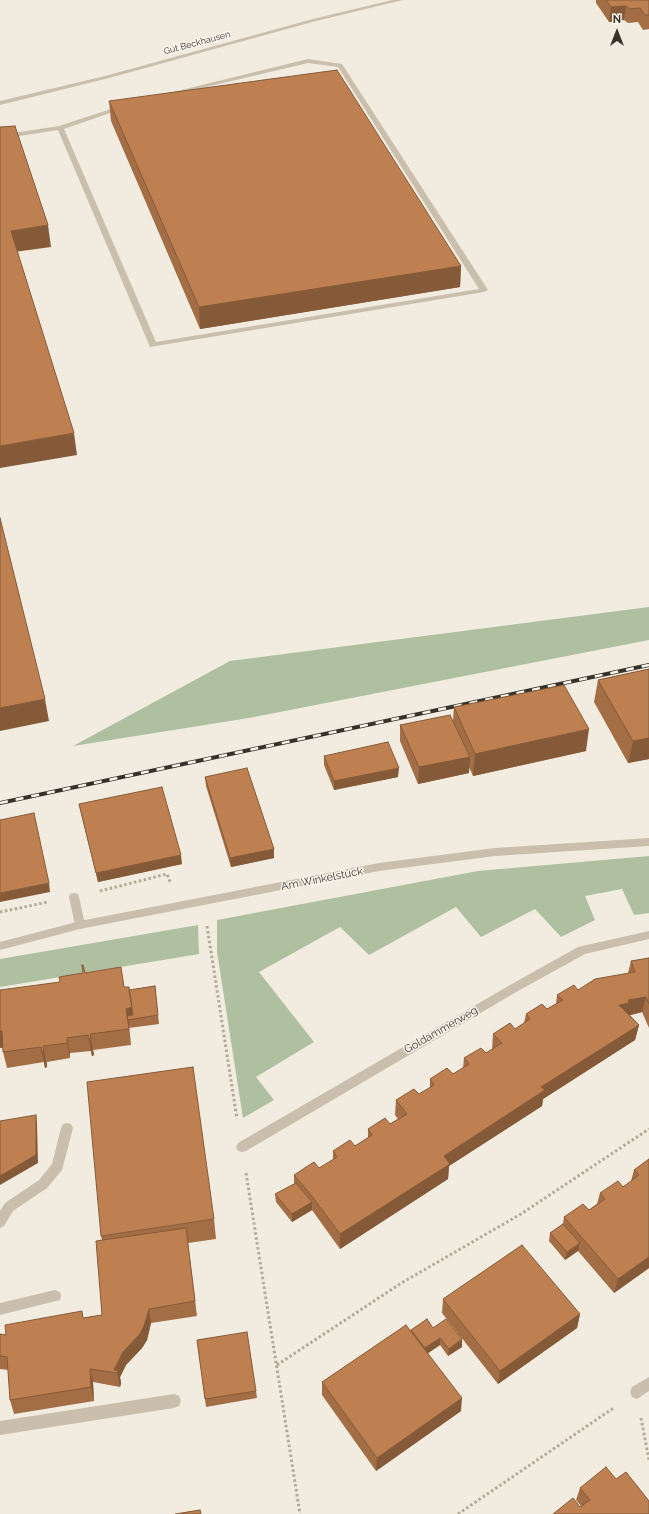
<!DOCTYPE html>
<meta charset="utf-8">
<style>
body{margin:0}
#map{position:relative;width:649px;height:1514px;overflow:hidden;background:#f1ecdf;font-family:Raleway,sans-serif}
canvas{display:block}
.north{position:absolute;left:597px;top:12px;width:40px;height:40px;-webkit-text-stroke:3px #f9f5ec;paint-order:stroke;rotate:0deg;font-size:11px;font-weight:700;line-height:16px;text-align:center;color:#37312a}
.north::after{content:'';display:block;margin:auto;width:14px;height:18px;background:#37312a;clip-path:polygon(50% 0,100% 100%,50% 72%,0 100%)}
</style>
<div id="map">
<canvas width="649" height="1514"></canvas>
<div class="north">N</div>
</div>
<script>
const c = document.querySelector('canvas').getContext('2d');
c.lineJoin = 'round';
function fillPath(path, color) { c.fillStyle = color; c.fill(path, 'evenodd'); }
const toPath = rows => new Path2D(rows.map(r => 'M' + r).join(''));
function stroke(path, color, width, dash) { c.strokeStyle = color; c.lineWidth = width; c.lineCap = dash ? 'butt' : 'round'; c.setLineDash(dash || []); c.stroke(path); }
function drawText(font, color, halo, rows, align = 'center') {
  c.font = font + ' Raleway,sans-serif'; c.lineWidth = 3; c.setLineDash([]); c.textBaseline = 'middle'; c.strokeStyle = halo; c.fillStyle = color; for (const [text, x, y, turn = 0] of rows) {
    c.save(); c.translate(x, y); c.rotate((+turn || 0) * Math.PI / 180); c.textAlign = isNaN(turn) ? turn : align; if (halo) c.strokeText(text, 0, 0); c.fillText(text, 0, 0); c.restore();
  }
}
const green = toPath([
 [649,607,649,640,249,718,73,746,230,661],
 [649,856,649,913,634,915,622,889,585,896,595,920,561,937,535,909,481,937,456,907,369,955,340,927,259,972,314,1042,256,1077,274,1100,243,1118,217,952,217,920,478,871],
 [198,925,199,954,0,987,0,959]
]);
const path = toPath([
 [100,891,167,874,170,882],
 [0,912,48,902],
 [207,926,237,1119],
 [246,1173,300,1514],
 [277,1365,403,1282,521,1214,649,1129],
 [641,1418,649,1460],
 [458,1514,615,1407]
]);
const service = toPath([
 [392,0,403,0,316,21,109,78,0,105,0,101,105,76,313,19,392,0],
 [308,59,342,64,488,290,484,292,150,347,58,130,0,139,0,135,59,126,120,106,124,106,124,108,64,129,156,342,479,289,338,67,308,63,164,97,161,95,308,59],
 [74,893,78,894,79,897,85,925,84,928,80,929,76,928,75,925,69,897,70,894,74,893],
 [67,1123,71,1124,73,1128,62,1170,47,1188,13,1211,4,1226,0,1228,0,1211,5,1203,39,1180,52,1164,61,1128,63,1124,67,1123],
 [55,1290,60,1292,61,1296,60,1300,0,1315,0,1303,55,1290],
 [174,1394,179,1396,181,1401,179,1406,174,1408,0,1435,0,1421,174,1394]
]);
const minor = toPath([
 [649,838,649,846,495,856,379,871,80,929,0,950,0,942,80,921,379,863,495,848,649,838],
 [649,931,649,939,585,954,518,991,246,1151,242,1152,238,1151,236,1147,238,1143,510,985,578,947,649,931],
 [649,1377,649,1391,637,1399,632,1397,630,1392,632,1387,649,1377]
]);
const rail = toPath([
 [0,803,649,665]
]);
const wall = toPath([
 [596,0,649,0,649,29,643,30,638,22,628,23,624,20,609,22,596,3],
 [109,101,461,266,460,287,200,329,111,121],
 [649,669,649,759,628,763,594,702,598,680],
 [454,707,586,751,473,776,469,767,469,773,418,784,400,741,400,725,453,720],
 [324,756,398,777,334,790,324,765],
 [205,777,274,858,231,867,206,786],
 [79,804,182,864,98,882,81,813],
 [649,958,649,1028,642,1012,630,1015,639,1025,635,1040,543,1099,542,1106,449,1166,448,1179,340,1249,312,1210,292,1222,276,1202,275,1194,294,1184,294,1175,319,1168,333,1160,333,1151,355,1146,368,1138,368,1129,390,1124,398,1119,395,1115,396,1100,419,1094,430,1088,430,1079,453,1074,463,1068,464,1058,486,1053,492,1049,493,1034,515,1029,524,1023,526,1014,547,1009,556,1004,557,995,578,990,628,973,631,961],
 [85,973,124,987,129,990,155,986,159,1024,129,1028,129,1025,131,1045,93,1050,94,1055,92,1056,91,1051,70,1053,70,1058,47,1062,47,1067,45,1068,44,1062,7,1068,3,1052,3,1047,0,1048,0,1010,60,982],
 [649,1159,649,1268,614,1293,578,1251,565,1260,549,1241,550,1233,563,1224,564,1217,589,1210,597,1204,600,1193,623,1187,631,1181,634,1170],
 [214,1219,216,1239,188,1243,197,1316,151,1323,147,1340,142,1348,126,1365,120,1377,121,1383,120,1387,93,1382,94,1401,14,1414,10,1400,8,1370,0,1369,0,1334,6,1335,84,1318,102,1315,102,1240,101,1236],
 [443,1299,580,1314,577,1328,498,1384,442,1313],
 [433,1328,462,1347,448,1356,440,1345,428,1353,461,1411,376,1471,322,1395,322,1382,411,1330],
 [197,1340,256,1391,257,1398,206,1407],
 [616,1479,649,1501,580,1507,581,1506,576,1500,580,1488]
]);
const shadedWall = toPath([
 [626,6,624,20,609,22,611,7],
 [48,225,51,247,14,252,11,231],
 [461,266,460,287,200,329,199,307],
 [74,433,77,455,0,468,0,446],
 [45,699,49,721,0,731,0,708],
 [589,729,586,751,473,776,475,754],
 [649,738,649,759,628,763,633,741],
 [470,757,469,773,418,784,419,767],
 [399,768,398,777,334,790,334,781],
 [274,849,274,858,231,867,230,858],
 [181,855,182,864,98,882,96,873],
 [49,883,50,892,0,902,0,893],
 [646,997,642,1012,627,1016,619,1005,628,1000],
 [132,1007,133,1019,128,1020,131,1045,126,1009],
 [639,1025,635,1040,543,1099,542,1106,449,1166,448,1179,340,1249,340,1234,444,1156,541,1087],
 [0,1031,2,1031,6,1047,0,1048],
 [90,1034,94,1055,92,1056,89,1040],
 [67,1038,70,1053,70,1058,67,1043],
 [43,1046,47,1067,45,1068,42,1052],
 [36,1115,37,1123,38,1163,0,1185,0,1176],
 [312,1202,312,1210,292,1222,292,1214],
 [580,1243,578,1251,565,1260,567,1252],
 [649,1257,649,1268,614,1293,618,1279],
 [149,1309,151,1323,147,1340,142,1348,126,1365,120,1377,121,1383,120,1387,117,1373,114,1370,123,1352],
 [580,1314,577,1328,498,1384,500,1371],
 [440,1338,440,1345,421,1358,422,1350],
 [462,1339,462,1347,448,1356,449,1349],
 [90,1369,93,1382,94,1401,91,1387],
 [462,1398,461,1411,376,1471,377,1458]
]);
const building = toPath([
 [606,0,649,0,649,15,645,15,640,8,630,9,626,6,611,7,606,0],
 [337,70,461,266,199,307,109,101,337,70],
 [15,126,48,225,11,231,74,433,0,446,0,127,15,126],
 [0,518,45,699,0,708,0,518],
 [649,669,649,738,633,741,598,680,649,669],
 [564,685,589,729,475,754,454,707,564,685],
 [450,715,470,757,419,767,400,725,450,715],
 [388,742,399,768,334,781,324,756,388,742],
 [247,768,274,849,230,858,205,777,247,768],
 [162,787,181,855,96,873,79,804,162,787],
 [34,813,49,883,0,893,0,820,34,813],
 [649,958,649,1004,646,997,628,1000,629,1003,619,1005,639,1025,541,1087,545,1090,444,1156,450,1164,340,1234,311,1195,294,1175,314,1162,319,1168,337,1157,333,1151,350,1140,355,1146,372,1135,368,1129,385,1118,390,1124,407,1114,396,1100,414,1089,419,1094,434,1085,430,1079,447,1068,453,1074,469,1064,464,1058,481,1048,486,1053,502,1043,493,1034,510,1023,515,1029,530,1019,526,1014,542,1004,547,1009,563,1000,557,995,574,985,578,990,595,979,635,972,631,961,649,958],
 [82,965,83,965,85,973,121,967,124,987,129,987,132,1007,126,1009,129,1029,90,1034,91,1039,89,1040,88,1035,67,1038,67,1043,43,1046,44,1051,42,1052,41,1047,3,1052,2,1031,0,1031,0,990,60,982,59,977,83,973,82,965],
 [155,986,158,1015,128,1020,127,1016,133,1015,129,990,155,986],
 [193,1067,214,1219,101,1236,87,1082,193,1067],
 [36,1115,36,1155,0,1176,0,1121,36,1115],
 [649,1159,649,1257,618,1279,564,1217,583,1204,589,1210,605,1199,600,1193,618,1181,623,1187,639,1175,634,1170,649,1159],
 [296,1183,312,1202,292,1214,275,1194,296,1183],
 [563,1224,580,1243,567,1252,550,1233,563,1224],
 [186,1228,195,1301,149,1309,144,1326,140,1334,123,1352,114,1370,118,1370,117,1373,90,1369,91,1387,10,1400,7,1357,0,1356,0,1334,6,1335,5,1325,82,1311,83,1318,102,1315,96,1241,186,1228],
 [522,1245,580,1314,500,1371,443,1299,522,1245],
 [427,1319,433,1328,446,1319,462,1339,449,1349,440,1338,425,1348,411,1330,427,1319],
 [406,1325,462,1398,377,1458,322,1382,406,1325],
 [247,1332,256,1391,205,1399,197,1340,247,1332],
 [606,1467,616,1479,626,1472,649,1501,649,1514,553,1514,573,1498,580,1507,590,1500,580,1488,606,1467],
 [200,1510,201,1514,175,1514,200,1510]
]);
const farStreetnames = [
 ["Gut Beckhausen",197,43,-15]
];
const streetNames = [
 ["Am Winkelstück",322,879,-11],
 ["Goldammerweg",441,1030,-30]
];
fillPath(green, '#afc0a0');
stroke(path, '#b5a996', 3, [2.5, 2.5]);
fillPath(service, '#c9bfac');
fillPath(minor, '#c9bfac');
stroke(rail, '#37312a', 4);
stroke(rail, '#f9f5ec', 2.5, [8]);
fillPath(wall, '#a36e46');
fillPath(shadedWall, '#855a39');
fillPath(building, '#be8051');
stroke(building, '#855a39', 1);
drawText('9px', '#37312a', '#f9f5ec', farStreetnames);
drawText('11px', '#37312a', '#f9f5ec', streetNames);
</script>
